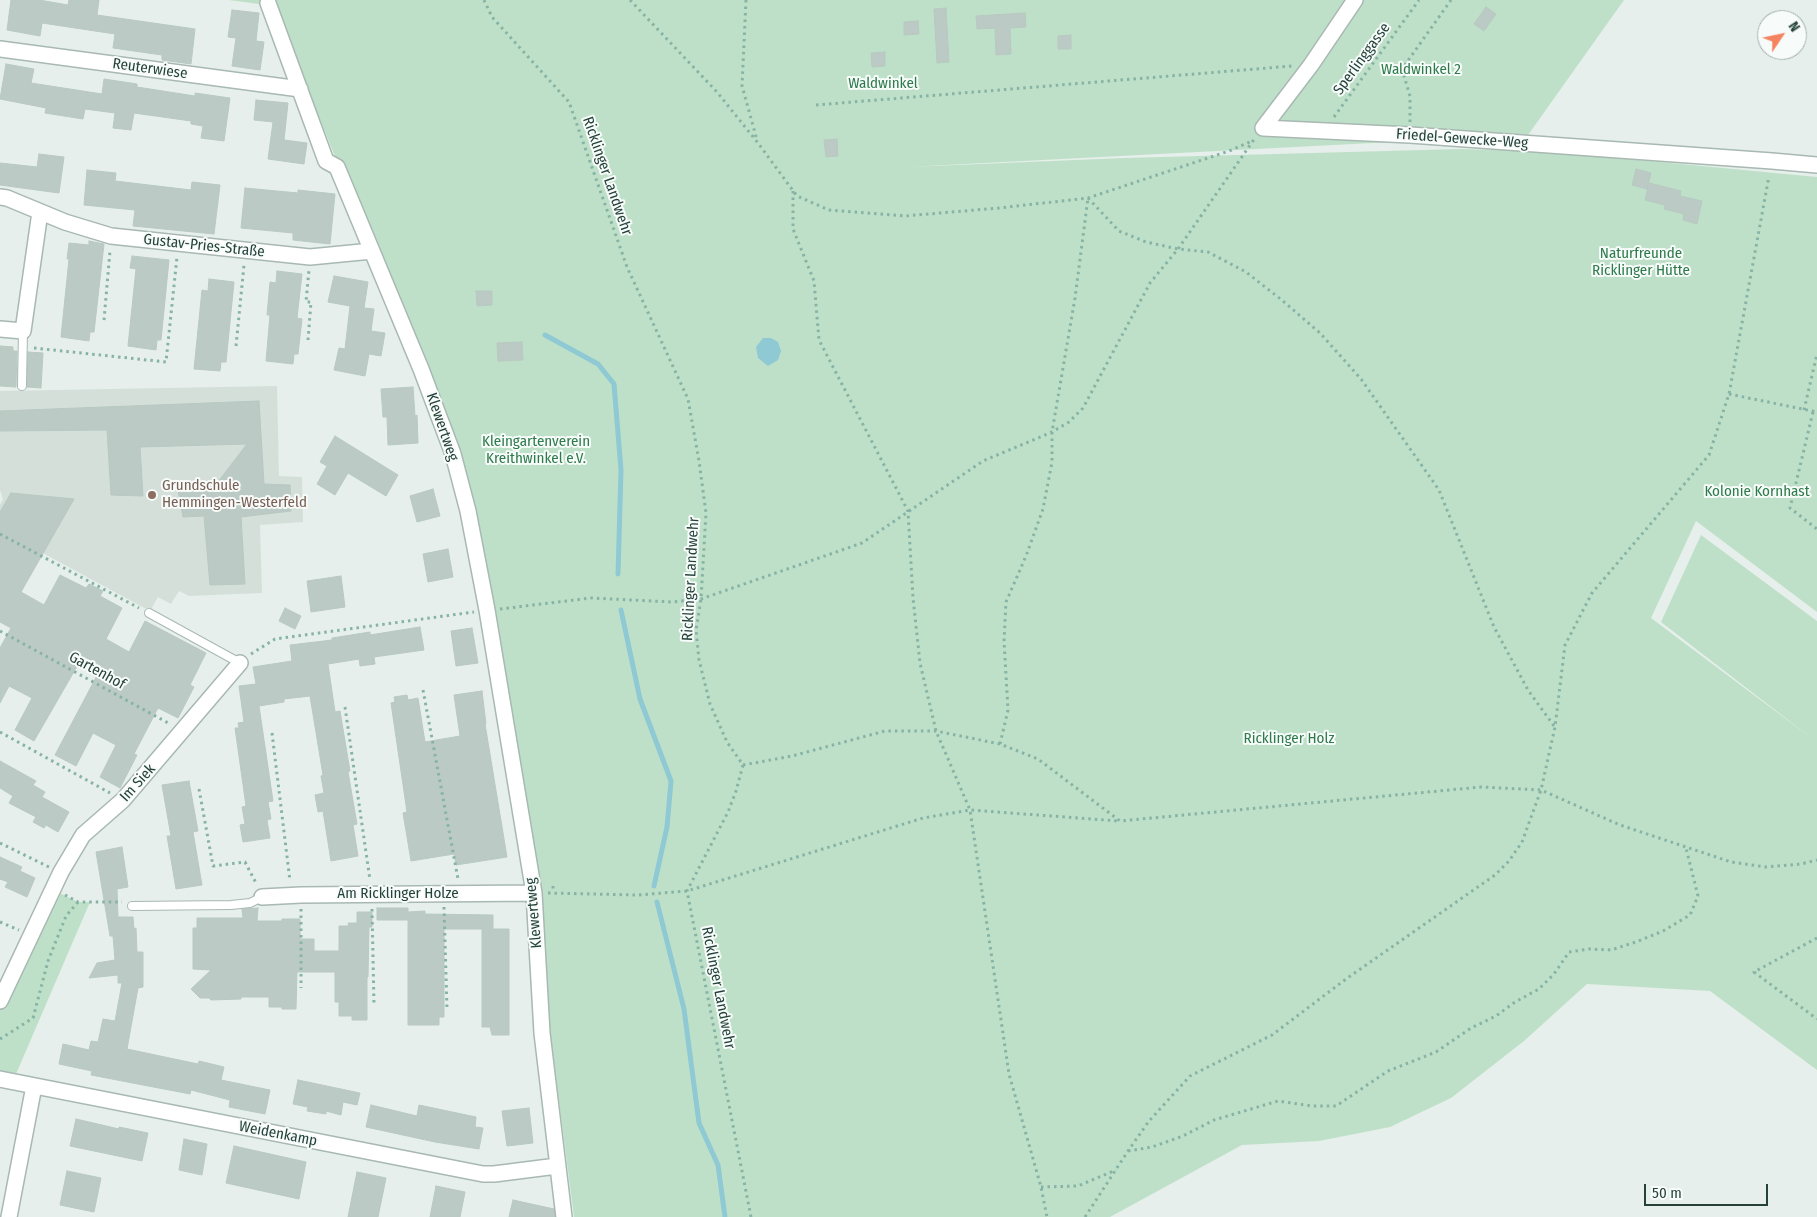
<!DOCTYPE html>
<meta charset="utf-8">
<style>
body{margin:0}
#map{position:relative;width:1817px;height:1217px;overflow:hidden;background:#e6efeb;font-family:"Fira Sans Condensed",sans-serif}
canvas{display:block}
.north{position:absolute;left:1757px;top:10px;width:50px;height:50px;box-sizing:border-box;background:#f7fbf9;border:1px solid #a3b1ad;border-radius:50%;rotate:56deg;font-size:14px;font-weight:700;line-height:20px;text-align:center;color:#24423a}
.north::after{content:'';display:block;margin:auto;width:18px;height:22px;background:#f4845f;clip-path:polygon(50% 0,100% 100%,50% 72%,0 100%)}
.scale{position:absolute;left:1644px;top:1184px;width:124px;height:22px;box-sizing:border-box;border:2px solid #24423a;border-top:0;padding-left:6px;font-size:15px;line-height:18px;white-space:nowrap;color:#24423a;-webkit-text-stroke:4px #f7fbf9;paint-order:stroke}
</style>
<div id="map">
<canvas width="1817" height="1217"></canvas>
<div class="north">N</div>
<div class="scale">50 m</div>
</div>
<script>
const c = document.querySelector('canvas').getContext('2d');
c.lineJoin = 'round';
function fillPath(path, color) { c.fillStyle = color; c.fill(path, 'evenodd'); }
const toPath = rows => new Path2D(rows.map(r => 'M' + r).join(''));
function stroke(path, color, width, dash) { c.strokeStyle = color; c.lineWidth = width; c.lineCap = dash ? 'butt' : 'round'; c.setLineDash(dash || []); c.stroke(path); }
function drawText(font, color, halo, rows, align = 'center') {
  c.font = font + ' "Fira Sans Condensed",sans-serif'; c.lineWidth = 4; c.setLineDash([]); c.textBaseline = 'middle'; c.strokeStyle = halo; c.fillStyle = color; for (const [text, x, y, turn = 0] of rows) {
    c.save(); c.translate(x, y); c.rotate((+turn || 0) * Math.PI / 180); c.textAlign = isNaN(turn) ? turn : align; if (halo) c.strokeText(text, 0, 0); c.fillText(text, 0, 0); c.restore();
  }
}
const built = toPath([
 [277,386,279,476,302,477,303,522,260,525,262,593,189,596,179,591,171,604,158,597,150,611,0,530,0,505,3,499,0,490,0,391]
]);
const green = toPath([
 [229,0,1624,0,1528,135,907,167,1124,158,1461,149,1555,152,1817,177,1817,612,1696,521,1651,618,1810,737,1661,622,1701,535,1817,621,1817,1070,1710,991,1587,984,1524,1041,1451,1098,1390,1127,1319,1141,1242,1145,1110,1217,574,1217,551,1039,539,889,494,604,461,463,430,377,374,233,368,231,341,161,336,159,274,6],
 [53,890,78,902,90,902,13,1081,0,1079,0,1001]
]);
const water = toPath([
 [763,338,771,338,778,342,781,351,778,360,768,366,758,358,756,347]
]);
const stream = toPath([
 [545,335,598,364,614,384,621,470,618,574],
 [621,610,640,699,671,781,667,827,654,886],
 [657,902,684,1009,699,1123,718,1165,725,1217]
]);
const building = toPath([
 [11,0,39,0,68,5,69,0,99,0,97,15,195,29,191,64,162,60,162,55,113,48,115,34,42,23,40,36,7,30,11,0],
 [1486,7,1496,14,1484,31,1474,24,1486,7],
 [946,8,949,62,937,63,934,9,946,8],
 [232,10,259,13,256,41,264,42,260,70,232,66,236,38,228,37,232,10],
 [1025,13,1026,27,1010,28,1011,54,996,55,995,28,977,29,976,16,1025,13],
 [918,21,919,34,904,35,904,22,918,21],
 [1071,35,1071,49,1058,49,1058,36,1071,35],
 [885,52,885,66,872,67,871,53,885,52],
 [6,64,34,69,31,83,102,94,104,79,137,84,137,87,195,96,195,93,230,98,224,141,201,138,203,126,191,124,191,121,134,113,131,130,113,128,115,113,85,109,83,119,45,113,46,108,0,99,6,64],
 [256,100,288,103,284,140,307,143,304,164,268,159,273,122,254,120,256,100],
 [837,139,838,156,826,157,824,140,837,139],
 [39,154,64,157,59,193,0,185,0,163,37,167,39,154],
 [1636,169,1651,173,1647,189,1632,185,1636,169],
 [87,170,116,173,115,181,191,190,192,182,220,185,214,234,133,226,135,210,84,205,87,170],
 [1649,183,1681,191,1680,196,1702,201,1697,224,1683,220,1684,214,1664,209,1665,205,1645,200,1649,183],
 [245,188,298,193,298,190,335,194,330,244,293,240,293,233,241,228,245,188],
 [89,241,104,244,94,332,90,332,89,341,61,337,69,259,67,259,69,243,89,245,89,241],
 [132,256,169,260,161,340,157,340,156,350,128,346,136,269,130,268,132,256],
 [277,271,302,274,297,318,302,319,298,354,294,354,293,364,266,361,270,315,267,315,270,282,276,283,277,271],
 [334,276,368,282,364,308,374,309,371,331,385,333,381,356,369,354,365,376,334,370,339,348,345,349,350,306,328,302,334,276],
 [209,279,234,282,226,362,221,362,220,371,194,369,202,290,208,291,209,279],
 [476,291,492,291,492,305,477,306,476,291],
 [522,342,523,360,498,361,497,343,522,342],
 [0,346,13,347,13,351,17,351,16,387,0,386,0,346],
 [28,352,43,353,41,388,27,387,28,352],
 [413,387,415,416,417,415,418,443,388,445,387,417,383,417,381,389,413,387],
 [259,401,264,484,290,485,291,511,241,517,245,584,210,585,204,516,183,517,178,490,214,487,247,444,140,447,143,496,111,495,107,430,0,431,0,411,259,401],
 [335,436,398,475,386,496,348,473,335,495,317,484,327,466,320,462,335,436],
 [433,489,440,516,417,522,410,496,433,489],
 [11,493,74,499,21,592,44,605,60,575,86,588,89,584,103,591,100,596,122,608,106,639,129,652,145,621,206,653,190,685,194,687,178,718,158,708,134,754,137,755,120,788,100,777,116,745,93,733,76,766,55,755,102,666,83,656,34,741,15,730,32,698,9,686,0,703,0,648,11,628,0,622,0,512,11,493],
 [448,549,453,577,428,582,423,554,448,549],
 [341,576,345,607,311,612,307,581,341,576],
 [285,608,301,616,295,629,279,621,285,608],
 [420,627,424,650,374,657,375,664,360,666,359,659,328,664,335,712,340,711,350,771,348,772,357,824,353,825,358,856,331,861,323,811,318,812,315,795,324,793,321,776,323,775,310,696,284,699,284,702,259,706,273,801,268,802,271,819,267,820,270,838,243,842,240,825,245,824,242,807,246,806,235,728,239,728,238,723,244,722,239,686,256,684,253,667,292,661,290,645,332,640,332,638,370,632,370,635,420,627],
 [472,628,478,663,456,666,451,631,472,628],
 [482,691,486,724,485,724,507,857,456,865,454,854,411,861,403,813,407,812,391,703,395,702,394,697,407,695,408,700,418,698,425,742,460,736,454,695,482,691],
 [0,761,36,781,33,785,45,792,42,797,69,812,58,832,46,825,44,828,33,822,36,817,9,803,13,796,0,788,0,761],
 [189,781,198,831,193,832,202,885,176,889,167,836,171,836,162,785,189,781],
 [122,847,128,887,117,889,118,917,133,917,134,929,136,928,137,952,143,952,143,987,138,988,127,1049,198,1064,199,1061,224,1067,221,1080,270,1090,265,1114,229,1107,230,1100,191,1090,190,1094,91,1075,92,1071,59,1064,63,1044,89,1050,91,1041,98,1042,103,1019,115,1021,122,983,118,983,118,975,89,978,97,963,115,960,113,936,110,936,96,852,122,847],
 [0,857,22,867,20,871,35,878,27,897,5,887,8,882,0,879,0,857],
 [258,908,257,921,282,921,282,919,300,919,300,939,314,939,314,951,339,951,339,926,349,926,348,923,357,923,357,912,372,912,372,927,369,927,368,977,367,977,367,1020,352,1020,352,1016,339,1016,339,1002,335,1002,335,972,297,972,296,1009,282,1009,282,1007,269,1007,269,997,241,997,241,999,211,1000,209,998,200,998,191,989,211,970,193,969,193,928,197,928,197,918,243,918,242,909,258,908],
 [377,908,408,908,408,912,425,911,425,914,493,915,493,929,509,929,509,1035,492,1035,490,1027,482,1027,482,929,444,929,444,1017,439,1017,439,1025,408,1025,408,920,377,920,377,908],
 [298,1080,360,1093,357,1105,343,1102,341,1115,326,1111,326,1114,307,1111,308,1107,293,1104,298,1080],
 [371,1105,417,1116,419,1105,476,1117,475,1127,483,1128,479,1149,435,1142,366,1127,371,1105],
 [529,1108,533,1143,507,1146,502,1111,529,1108],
 [76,1119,119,1129,119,1127,148,1133,142,1161,70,1146,76,1119],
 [184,1139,207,1144,202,1175,179,1170,184,1139],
 [234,1146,306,1162,299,1199,226,1183,234,1146],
 [67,1171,101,1178,94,1212,60,1205,67,1171],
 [357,1172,386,1178,378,1217,348,1217,357,1172],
 [436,1186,465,1192,460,1217,430,1217,436,1186],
 [513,1200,554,1209,555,1217,509,1217,513,1200]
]);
const path = toPath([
 [484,0,492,17,569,102,627,267,688,399,699,461,706,513,701,599,696,630,699,660,710,704,727,742,743,765,736,791,728,812,687,891,751,1217],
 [630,0,717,92,758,143,797,196,829,210,905,216,999,208,1088,198,1229,151,1252,141],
 [746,0,742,86,757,140],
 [816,105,1292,66],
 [1334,117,1419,0],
 [1410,122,1410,96,1402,69,1451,0],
 [793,191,793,229,814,281,819,340,908,511,913,598,920,663,936,731,970,810,1009,1074,1041,1187,1047,1217],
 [1088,198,1119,231,1146,242,1178,249,1208,252,1246,272,1283,301,1320,333,1361,379,1439,490,1494,627,1528,690,1554,726],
 [104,320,110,251],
 [308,340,311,302,306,302,309,270],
 [236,346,244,265],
 [34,348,166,362,177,257],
 [1729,394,1817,412],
 [1804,410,1817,354],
 [1813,412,1790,508,1817,529],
 [0,534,139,608],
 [500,609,591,598,672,602,701,599,862,543,983,461,1052,432,1069,422,1083,408,1150,283,1178,249,1255,138],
 [0,631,170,724],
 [251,654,275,639,474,612],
 [423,690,458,879],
 [345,707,370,880],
 [0,732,110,793],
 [272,733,290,881],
 [1000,744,1008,710,1004,641,1006,602,1026,556,1043,509,1052,462,1052,432,1075,298,1088,198],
 [743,765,792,756,885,731,936,731,1000,744,1038,759,1120,821,1481,787,1541,790,1620,825,1731,862,1766,867,1801,864,1817,860],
 [199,789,213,866,245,862,256,883],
 [0,843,49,867],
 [553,886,553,892],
 [548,893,638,895,687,891,923,818,970,810,1119,821],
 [65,895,78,902,122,902],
 [444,907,447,1009],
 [301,909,301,988],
 [372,909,374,1006],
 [0,922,19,930],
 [1817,938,1754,972,1817,1019],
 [0,1039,33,1018,48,961,66,916,78,902],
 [1128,1151,1152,1147,1183,1136,1214,1120,1278,1101,1312,1106,1336,1106,1388,1071,1436,1052,1471,1028,1496,1016,1515,1002,1539,989,1554,974,1569,952,1589,949,1611,950,1636,942,1663,931,1690,915,1698,896,1686,848],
 [1041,1187,1078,1186,1116,1170],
 [1085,1217,1128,1151,1149,1121,1190,1076,1272,1035,1346,979,1495,875,1509,861,1522,842,1541,790,1555,727,1565,645,1592,593,1709,455,1729,394,1769,176]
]);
const service = toPath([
 [22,386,23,331],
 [149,613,240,663],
 [132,906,231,905,250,903,262,897]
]);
const minor = toPath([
 [1355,0,1311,65,1263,128,1410,135,1772,161,1817,165],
 [268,3,326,161,337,167,421,369,453,454,468,511,487,610,534,893,542,1033,564,1217],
 [0,49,300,89],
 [0,197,7,198,65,222,111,236,310,257,372,251],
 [0,329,23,331,40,212],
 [262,897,301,895,534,893],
 [0,1001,61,872,83,835,123,800,240,663],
 [0,1079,483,1174,494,1174,557,1166],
 [9,1217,34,1086]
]);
const markers = [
 [152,495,5,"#8d6e63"]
];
const streetNames = [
 ["Sperlinggasse",1362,59,-54],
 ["Reuterwiese",150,69,8],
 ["Friedel-Gewecke-Weg",1462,139,4],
 ["Ricklinger Landwehr",607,176,71],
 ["Gustav-Pries-Straße",204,246,6],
 ["Klewertweg",442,427,71],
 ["Ricklinger Landwehr",691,579,-87],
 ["Gartenhof",97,671,29],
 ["Im Siek",138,783,-48],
 ["Am Ricklinger Holze",398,894],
 ["Klewertweg",534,913,-95],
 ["Ricklinger Landwehr",718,988,79],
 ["Weidenkamp",278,1134,11]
];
const parkNames = [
 ["Waldwinkel 2",1421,70],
 ["Waldwinkel",883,84],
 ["Naturfreunde",1641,254],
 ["Ricklinger Hütte",1641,271],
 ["Kleingartenverein",536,442],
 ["Kreithwinkel e.V.",536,459],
 ["Kolonie Kornhast",1757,492],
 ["Ricklinger Holz",1289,739]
];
const educationNames = [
 ["Grundschule",162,486],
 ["Hemmingen-Westerfeld",162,503]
];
fillPath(built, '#d4dfda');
fillPath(green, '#bfe0c8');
fillPath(water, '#8ec9d4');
stroke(stream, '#8ec9d4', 5);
fillPath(building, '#bbcac4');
stroke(building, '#b8c9c2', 1);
stroke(service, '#a8b8b2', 10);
stroke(minor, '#a8b8b2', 18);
stroke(path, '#86b3a5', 3, [2.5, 4]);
stroke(service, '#fff', 8);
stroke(minor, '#fff', 15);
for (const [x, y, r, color] of markers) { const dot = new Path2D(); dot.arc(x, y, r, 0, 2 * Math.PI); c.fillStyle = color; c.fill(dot); stroke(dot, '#f7fbf9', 2); }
drawText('15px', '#24423a', '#f7fbf9', streetNames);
drawText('15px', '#2d7a4b', '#f7fbf9', parkNames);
drawText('15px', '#785e54', '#f7fbf9', educationNames, 'left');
</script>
